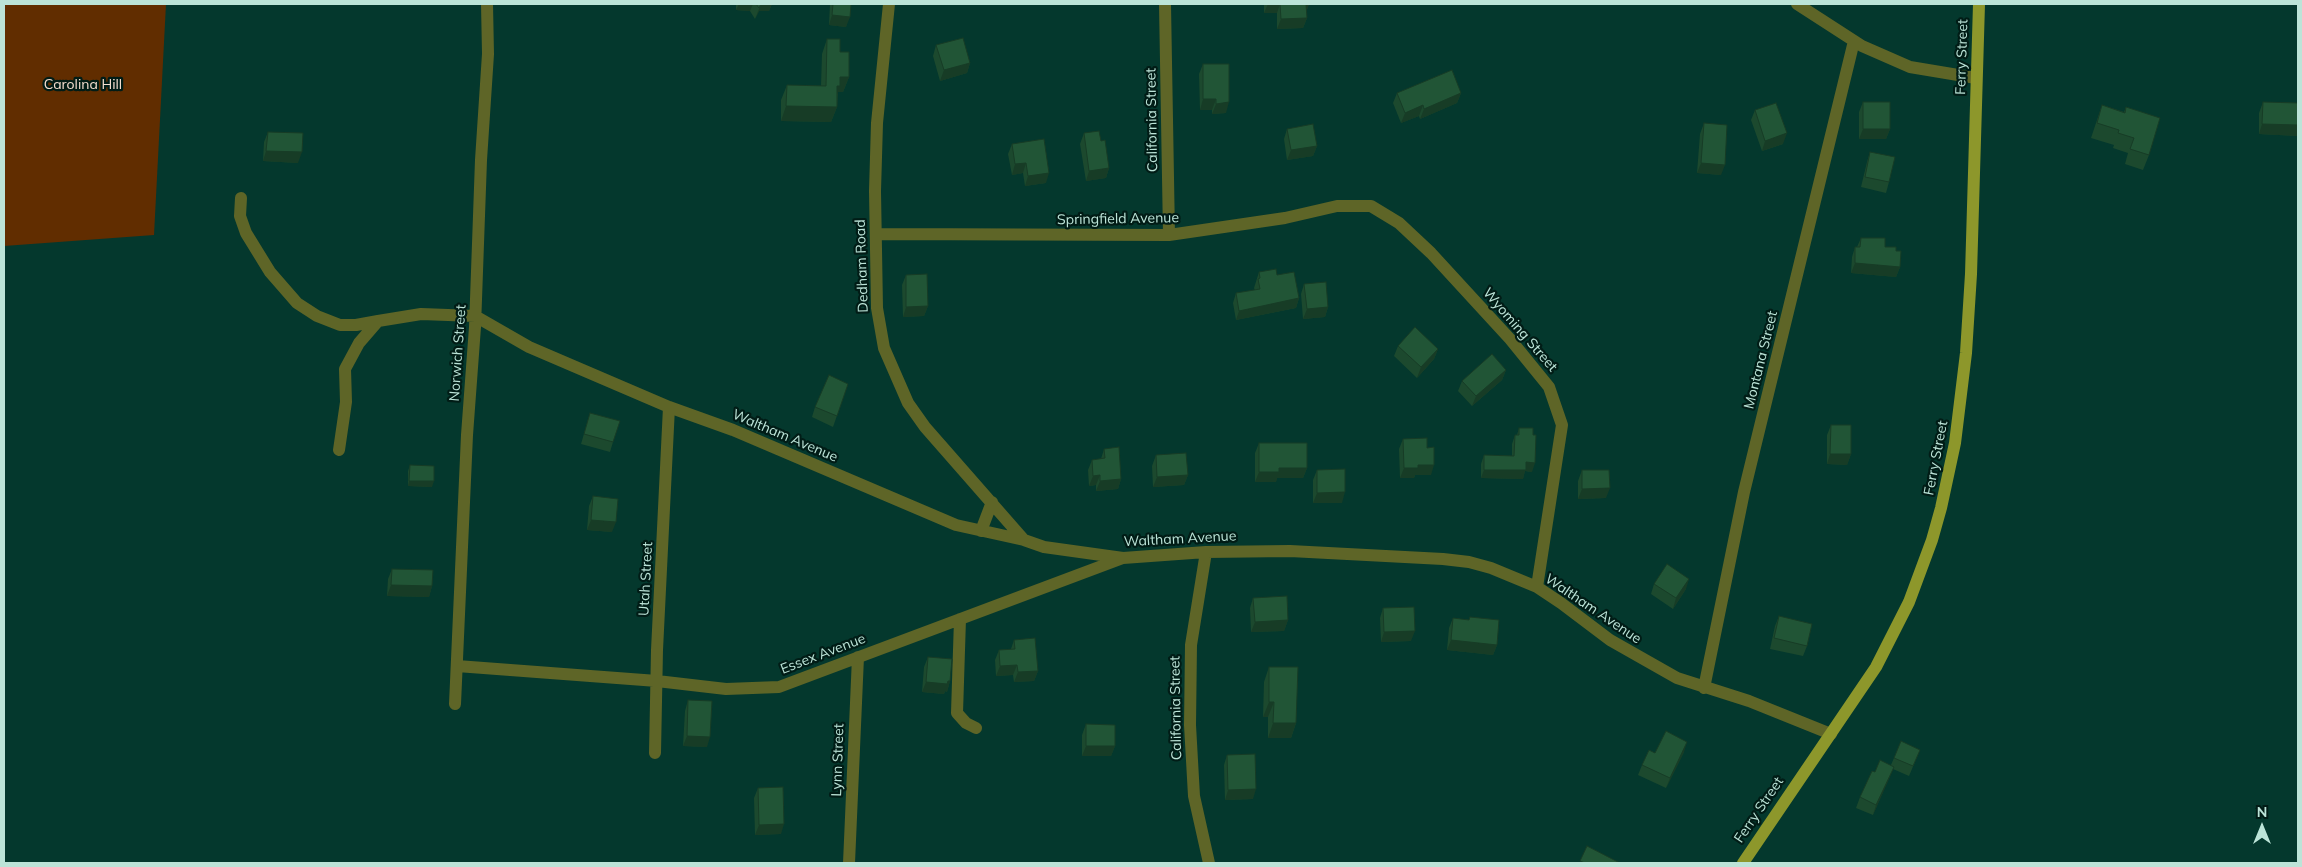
<!DOCTYPE html>
<style>
body{margin:0}
#map{position:relative;width:2302px;height:867px;overflow:hidden;background:#04382d;font-family:Mulish,sans-serif}
canvas{display:block}
.frame{position:absolute;inset:0;border:5px solid #bce4d8;pointer-events:none}
.north{position:absolute;left:2237px;top:802px;width:50px;height:50px;-webkit-text-stroke:4px #011c16;paint-order:stroke;rotate:0deg;font-size:14px;font-weight:700;line-height:20px;text-align:center;color:#bce4d8}
.north::after{content:'';display:block;margin:auto;width:18px;height:22px;background:#bce4d8;clip-path:polygon(50% 0,100% 100%,50% 72%,0 100%)}
</style>
<div id="map">
<canvas width="2302" height="867"></canvas>
<div class="frame"></div>
<div class="north">N</div>
</div>
<script>
const c = document.querySelector('canvas').getContext('2d');
c.lineJoin = 'round';
function fillPath(path, color) { c.fillStyle = color; c.fill(path, 'evenodd'); }
const toPath = rows => new Path2D(rows.map(r => 'M' + r).join(''));
function stroke(path, color, width, dash) { c.strokeStyle = color; c.lineWidth = width; c.lineCap = dash ? 'butt' : 'round'; c.setLineDash(dash || []); c.stroke(path); }
function drawText(font, color, halo, rows, align = 'center') {
  c.font = font + ' Mulish,sans-serif'; c.lineWidth = 4.5; c.setLineDash([]); c.textBaseline = 'middle'; c.strokeStyle = halo; c.fillStyle = color; for (const [text, x, y, turn = 0] of rows) {
    c.save(); c.translate(x, y); c.rotate((+turn || 0) * Math.PI / 180); c.textAlign = isNaN(turn) ? turn : align; if (halo) c.strokeText(text, 0, 0); c.fillText(text, 0, 0); c.restore();
  }
}
const green = toPath([
 [4,4,166,4,154,235,4,246]
]);
const minor = toPath([
 [889,4,877,123,875,191,877,308,884,348,908,403,925,427,1024,540],
 [1165,4,1169,235],
 [1797,4,1862,46,1910,67,1976,78],
 [241,198,240,216,246,233,270,272,297,303,317,316,340,325,356,325,378,321],
 [876,234,1169,235,1285,218,1337,206,1371,206,1399,223,1431,253,1510,339,1549,387,1562,425,1537,587],
 [339,450,346,402,345,369,359,343,378,321,421,314,475,316,529,347,669,407,733,430,956,525,1024,540,1044,547,1123,558,1206,552,1290,551,1443,559,1469,562,1491,568,1537,587,1561,603,1610,640,1677,678,1749,701,1831,734],
 [981,531,992,502],
 [1206,552,1191,645,1190,725,1194,796,1209,863],
 [960,619,957,713,966,723,976,728],
 [457,666,657,681,726,689,779,687,1123,558],
 [1704,688,1744,492,1854,41],
 [455,704,467,435,475,327,481,160,488,54,487,4],
 [655,753,657,650,669,407],
 [849,863,858,657]
]);
const major = toPath([
 [1743,863,1876,667,1909,602,1932,540,1941,508,1955,443,1966,353,1971,274,1979,4]
]);
const wall = toPath([
 [736,4,772,4,769,11,759,11,755,19,750,11,736,10],
 [830,4,851,4,846,27,829,25],
 [1264,4,1309,4,1306,12,1307,18,1303,28,1277,29,1277,13,1264,13],
 [827,39,840,52,849,77,843,92,838,92,837,107,831,122,781,121,781,100,787,85,821,86,822,54],
 [936,45,970,63,967,73,940,81,933,56],
 [1203,64,1226,113,1212,114,1212,110,1200,110,1199,74],
 [1397,93,1461,93,1457,103,1420,119,1419,116,1401,123,1393,103],
 [1863,102,1890,129,1886,139,1859,139,1859,112],
 [2263,102,2298,103,2298,136,2259,134,2259,113],
 [2102,105,2124,112,2126,107,2149,155,2143,170,2125,164,2128,153,2113,148,2114,145,2091,138],
 [1755,110,1783,144,1762,151,1751,120],
 [1704,123,1721,175,1697,173,1700,134],
 [1287,129,1317,146,1313,156,1287,160,1284,139],
 [268,132,298,163,263,161,264,142],
 [1084,133,1101,141,1109,168,1106,178,1086,181,1080,144],
 [1012,144,1046,183,1025,186,1023,173,1012,175,1008,154],
 [1870,152,1889,182,1886,193,1861,187,1867,162],
 [1861,238,1896,251,1900,267,1896,277,1851,273,1852,257,1855,247,1857,247],
 [1259,272,1277,275,1299,298,1296,308,1236,320,1233,303,1236,293,1255,290,1254,288],
 [906,275,928,306,924,316,903,317,902,285],
 [1304,284,1328,307,1325,317,1303,319,1301,294],
 [1398,346,1438,349,1434,359,1417,378,1394,356],
 [1506,370,1502,380,1472,406,1458,391,1462,381],
 [848,384,833,427,812,417,815,407],
 [590,413,613,442,610,452,581,444],
 [1831,425,1851,454,1847,465,1827,464,1827,435],
 [1519,428,1532,472,1525,471,1523,479,1481,478,1481,464,1484,455,1512,456,1512,444,1515,435,1517,435],
 [1403,439,1427,448,1431,475,1415,475,1414,478,1400,478,1399,449],
 [1259,443,1307,468,1303,478,1277,478,1276,482,1255,482,1255,453],
 [1104,449,1121,479,1118,489,1096,491,1096,485,1089,486,1088,470,1092,460,1101,459],
 [1156,455,1188,475,1184,485,1153,487,1152,466],
 [410,465,432,487,408,486,408,471],
 [1317,470,1342,503,1313,503,1313,480],
 [1582,470,1606,498,1578,499,1578,481],
 [593,496,612,532,587,530,589,506],
 [392,569,432,586,429,597,387,596,388,579],
 [1654,584,1686,589,1673,609,1651,594],
 [1253,598,1288,620,1284,631,1251,632,1250,608],
 [1383,608,1411,641,1381,642,1380,618],
 [1779,616,1807,646,1803,656,1770,649,1775,626],
 [1470,617,1497,645,1493,655,1447,650,1449,628,1453,618,1469,620],
 [1014,640,1038,671,1034,681,1014,682,1013,675,996,676,995,660,999,650,1011,649],
 [928,657,950,681,947,692,945,691,944,694,922,692,924,667],
 [1269,667,1296,723,1291,738,1268,738,1268,717,1263,717,1264,682],
 [688,700,707,747,683,746,685,711],
 [1086,724,1115,746,1111,756,1082,756,1082,735],
 [1920,750,1909,776,1893,769,1873,815,1856,808,1860,797,1875,772,1891,765,1894,758],
 [1684,752,1666,788,1638,775,1642,765,1655,753],
 [1227,755,1253,799,1225,800,1224,765],
 [758,788,781,834,755,835,754,798]
]);
const shadedWall = toPath([
 [739,4,753,4,750,11,736,10],
 [761,4,772,4,769,11,759,11,755,19],
 [1268,4,1280,4,1277,13,1264,13],
 [1306,4,1309,4,1306,13],
 [832,15,850,17,846,27,829,25],
 [1307,18,1303,28,1277,29,1281,19],
 [970,63,967,73,940,81,944,70],
 [840,77,849,77,843,92,838,92,834,101,832,101],
 [1461,93,1457,103,1420,119,1424,109],
 [1203,99,1216,99,1212,110,1200,110],
 [1229,102,1226,113,1212,114,1216,104],
 [1423,105,1419,116,1401,123,1405,113],
 [786,106,837,107,831,122,781,121],
 [2262,124,2298,125,2298,136,2259,134],
 [1863,129,1890,129,1886,139,1859,139],
 [1787,133,1783,144,1762,151,1765,141],
 [1317,146,1313,156,1287,160,1291,150],
 [266,151,302,152,298,163,263,161],
 [1026,163,1023,173,1012,175,1015,164],
 [1701,163,1725,165,1721,175,1697,173],
 [1109,168,1106,178,1086,181,1089,171],
 [1049,173,1046,183,1025,186,1028,176],
 [1855,263,1900,267,1896,277,1851,273],
 [1299,298,1296,308,1236,320,1239,311],
 [928,306,924,316,903,317,906,307],
 [1328,307,1325,317,1303,319,1307,309],
 [1438,349,1434,359,1417,378,1421,367],
 [1506,370,1502,380,1472,406,1476,396],
 [1830,454,1851,454,1847,465,1827,464],
 [1526,462,1535,463,1532,472,1525,471,1523,479,1481,478,1484,470],
 [1418,465,1434,465,1431,475,1415,475,1414,478,1400,478,1404,468],
 [1279,468,1307,468,1303,478,1277,478,1276,482,1255,482,1259,472],
 [1100,475,1096,485,1089,486,1093,476],
 [1188,475,1184,485,1153,487,1157,477],
 [1121,479,1118,489,1096,491,1100,481],
 [409,481,434,481,432,487,408,486],
 [1610,488,1606,498,1578,499,1582,489],
 [1345,492,1342,503,1313,503,1317,493],
 [591,520,616,522,612,532,587,530],
 [1689,579,1686,589,1673,609,1676,598],
 [391,585,432,586,429,597,387,596],
 [1288,620,1284,631,1251,632,1255,622],
 [1415,631,1411,641,1381,642,1384,632],
 [1451,640,1497,645,1493,655,1447,650],
 [1017,665,1013,675,996,676,1000,666],
 [1038,671,1034,681,1014,682,1018,672],
 [948,681,950,681,947,692,945,691,944,694,922,692,926,682],
 [1269,702,1274,702,1268,717,1263,717],
 [1273,723,1296,723,1291,738,1268,738],
 [687,736,710,737,707,747,683,746],
 [1687,742,1684,752,1666,788,1670,778],
 [1086,746,1115,746,1111,756,1082,756],
 [1894,767,1890,777,1873,815,1876,805],
 [1256,789,1253,799,1225,800,1228,790],
 [784,824,781,834,755,835,759,825]
]);
const building = toPath([
 [756,4,761,4,759,8,756,4],
 [833,4,851,4,850,17,832,15,833,4],
 [1280,4,1306,4,1307,18,1281,19,1280,4],
 [963,38,970,63,944,70,936,45,963,38],
 [827,39,840,39,840,52,849,52,849,77,840,77,840,86,837,86,837,107,786,106,787,85,826,86,827,39],
 [1203,64,1229,64,1229,102,1216,104,1216,99,1203,99,1203,64],
 [1452,70,1461,93,1424,109,1423,105,1405,113,1397,93,1452,70],
 [1863,102,1890,102,1890,129,1863,129,1863,102],
 [2263,102,2298,103,2298,125,2262,124,2263,102],
 [1776,103,1787,133,1765,141,1755,110,1776,103],
 [2102,105,2125,113,2126,107,2160,118,2149,155,2130,149,2134,138,2118,133,2119,130,2097,123,2102,105],
 [1704,123,1727,125,1725,165,1701,163,1704,123],
 [1313,124,1317,146,1291,150,1287,129,1313,124],
 [1099,131,1101,141,1105,140,1109,168,1089,171,1084,133,1099,131],
 [268,132,303,133,302,152,266,151,268,132],
 [1044,139,1049,173,1028,176,1026,163,1015,164,1012,144,1044,139],
 [1870,152,1895,157,1889,182,1865,177,1870,152],
 [1861,238,1885,238,1885,247,1896,247,1896,251,1901,251,1900,267,1855,263,1855,247,1860,247,1861,238],
 [1276,269,1277,275,1294,272,1299,298,1239,311,1236,293,1260,289,1258,279,1260,278,1259,272,1276,269],
 [927,274,928,306,906,307,906,275,927,274],
 [1326,282,1328,307,1307,309,1304,284,1326,282],
 [1415,327,1438,349,1421,367,1398,346,1415,327],
 [1492,354,1506,370,1476,396,1462,381,1492,354],
 [829,375,848,384,837,416,815,407,829,375],
 [590,413,620,421,613,442,584,434,590,413],
 [1831,425,1851,425,1851,454,1830,454,1831,425],
 [1519,428,1533,428,1533,435,1536,435,1535,463,1526,462,1526,470,1484,470,1484,455,1514,456,1515,435,1519,435,1519,428],
 [1427,438,1427,448,1434,447,1434,465,1418,465,1418,468,1404,468,1403,439,1427,438],
 [1259,443,1307,443,1307,468,1279,468,1279,472,1259,472,1259,443],
 [1119,447,1121,479,1100,481,1100,475,1093,476,1092,460,1105,458,1104,449,1119,447],
 [1186,453,1188,475,1157,477,1156,455,1186,453],
 [410,465,434,466,434,481,409,481,410,465],
 [1345,469,1345,492,1317,493,1317,470,1345,469],
 [1582,470,1609,470,1610,488,1582,489,1582,470],
 [593,496,618,499,616,522,591,520,593,496],
 [1667,564,1689,579,1676,598,1654,584,1667,564],
 [392,569,433,570,432,586,391,585,392,569],
 [1287,596,1288,620,1255,622,1253,598,1287,596],
 [1414,607,1415,631,1384,632,1383,608,1414,607],
 [1779,616,1812,624,1807,646,1774,638,1779,616],
 [1470,617,1499,620,1497,645,1451,640,1453,618,1469,620,1470,617],
 [1035,638,1038,671,1018,672,1017,665,1000,666,999,650,1015,649,1014,640,1035,638],
 [928,657,952,659,950,681,948,681,947,684,926,682,928,657],
 [1269,667,1298,667,1296,723,1273,723,1274,702,1269,702,1269,667],
 [688,700,712,701,710,737,687,736,688,700],
 [1086,724,1115,725,1115,746,1086,746,1086,724],
 [1666,731,1687,742,1670,778,1642,765,1649,750,1655,753,1666,731],
 [1901,741,1920,750,1913,766,1894,758,1901,741],
 [1255,754,1256,789,1228,790,1227,755,1255,754],
 [1880,760,1894,767,1876,805,1860,797,1872,771,1875,772,1880,760],
 [783,787,784,824,759,825,758,788,783,787],
 [1587,846,1620,863,1585,863,1580,861,1587,846]
]);
const streetNames = [
 ["Ferry Street",1962,57,-88],
 ["California Street",1152,120,-91],
 ["Springfield Avenue",1118,219,-1],
 ["Dedham Road",862,266,-92],
 ["Wyoming Street",1520,330,49],
 ["Norwich Street",458,353,-86],
 ["Montana Street",1761,360,-76],
 ["Waltham Avenue",785,436,23],
 ["Ferry Street",1936,458,-79],
 ["Waltham Avenue",1180,539,-3],
 ["Utah Street",646,579,-87],
 ["Waltham Avenue",1593,609,34],
 ["Essex Avenue",823,654,-21],
 ["California Street",1176,708,-91],
 ["Lynn Street",838,760,-88],
 ["Ferry Street",1759,810,-56]
];
const parkNames = [
 ["Carolina Hill",83,85]
];
fillPath(green, '#612d00');
stroke(minor, '#5e6527', 12);
stroke(major, '#8d972b', 12);
fillPath(wall, '#1c492e');
fillPath(shadedWall, '#173c26');
fillPath(building, '#215536');
stroke(building, '#173c26', 1);
drawText('14px', '#bce4d8', '#011c16', streetNames);
drawText('14px', '#f5decf', '#011c16', parkNames);
</script>
